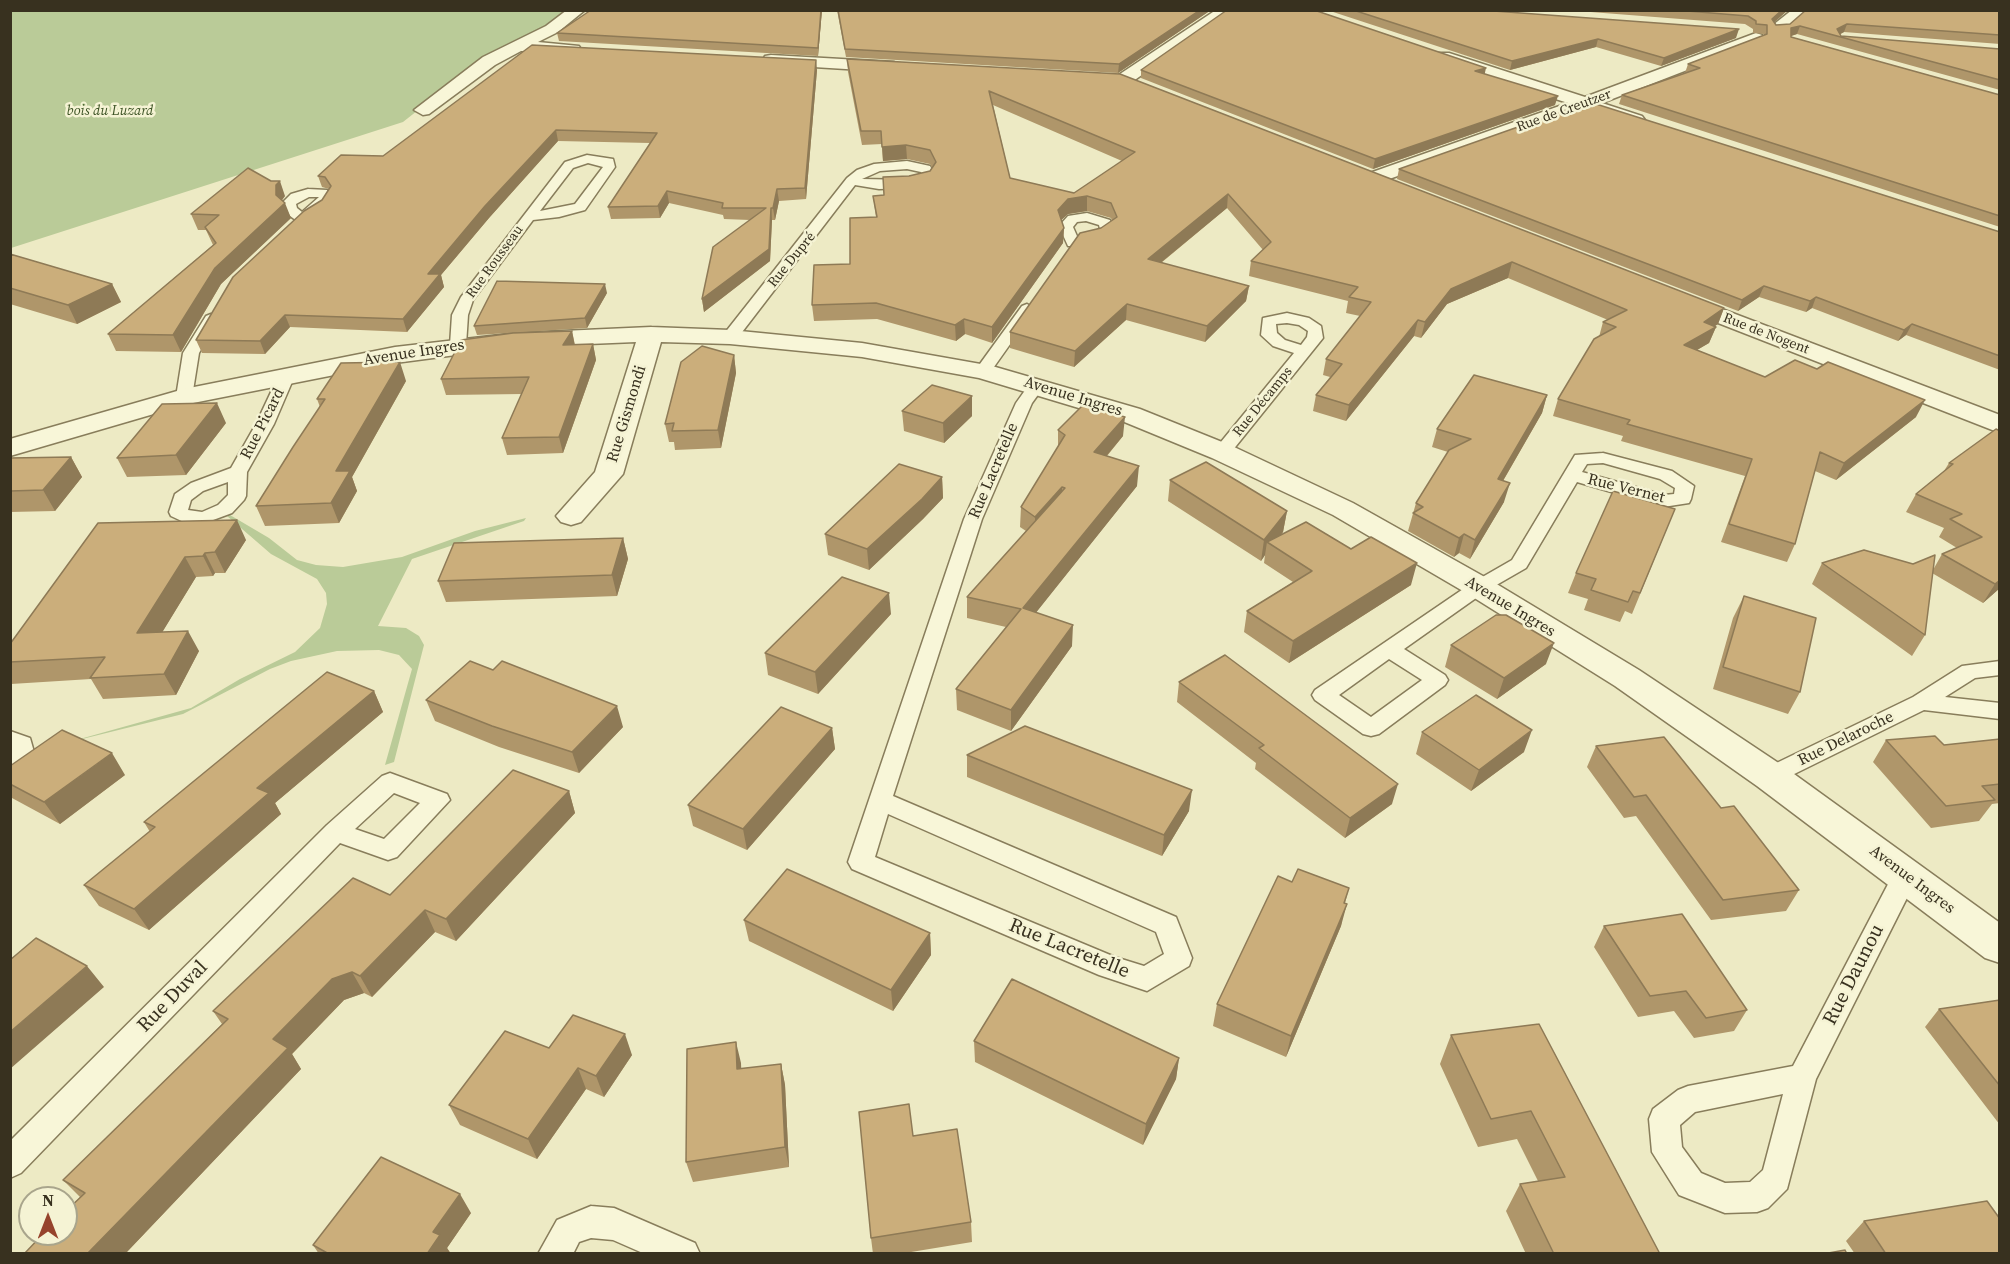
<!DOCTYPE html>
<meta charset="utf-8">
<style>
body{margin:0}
#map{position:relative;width:2010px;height:1264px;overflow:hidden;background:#edeac4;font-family:"Source Serif 4",serif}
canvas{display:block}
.frame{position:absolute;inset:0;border:12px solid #38311f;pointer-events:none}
.north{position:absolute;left:18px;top:1186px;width:60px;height:60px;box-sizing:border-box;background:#f5f3d4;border:2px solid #a9a58c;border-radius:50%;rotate:0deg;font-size:16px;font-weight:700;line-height:24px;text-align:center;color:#38311f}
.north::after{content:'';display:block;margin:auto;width:21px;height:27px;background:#96432c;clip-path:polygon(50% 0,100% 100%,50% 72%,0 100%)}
</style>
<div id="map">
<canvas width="2010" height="1264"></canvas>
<div class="frame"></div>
<div class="north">N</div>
</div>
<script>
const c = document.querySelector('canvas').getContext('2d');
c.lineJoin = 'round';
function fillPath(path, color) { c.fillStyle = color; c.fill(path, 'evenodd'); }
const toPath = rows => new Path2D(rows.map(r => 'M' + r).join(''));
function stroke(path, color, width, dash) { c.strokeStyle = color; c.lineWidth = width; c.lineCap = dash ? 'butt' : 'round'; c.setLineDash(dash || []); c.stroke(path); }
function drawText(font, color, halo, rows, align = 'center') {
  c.font = font + ' "Source Serif 4",serif'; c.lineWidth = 5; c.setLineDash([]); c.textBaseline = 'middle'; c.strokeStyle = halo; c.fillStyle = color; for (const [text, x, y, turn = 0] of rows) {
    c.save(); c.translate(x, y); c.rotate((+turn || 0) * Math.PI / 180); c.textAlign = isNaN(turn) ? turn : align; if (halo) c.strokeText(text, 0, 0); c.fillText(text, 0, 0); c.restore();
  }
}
const green = toPath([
 [10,11,572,11,542,32,484,58,403,122,11,248],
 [230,515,269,538,297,560,316,565,343,567,402,557,475,531,526,518,524,521,412,559,378,626,406,628,419,636,424,645,394,762,385,765,412,669,399,655,379,650,337,651,291,661,270,669,183,714,62,744,191,708,240,679,295,652,320,628,327,604,326,593,317,579,271,554,227,516]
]);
const service = toPath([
 [587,155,613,159,615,167,585,210,559,217,533,220,473,300,468,315,466,345,464,348,452,348,450,345,452,315,461,297,565,162,587,155],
 [588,163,603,167,575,204,540,211,573,168,588,163],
 [907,161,930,166,935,175,930,183,910,188,879,189,855,185,736,340,724,340,722,337,724,334,847,178,857,170,874,164,907,161],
 [907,169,921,172,923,175,910,180,862,179,880,171,907,169],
 [308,189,327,190,333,198,307,221,297,221,286,213,282,203,291,194,308,189],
 [309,197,319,197,302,212,297,208,296,204,309,197],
 [1087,213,1110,220,1114,231,1086,244,1079,240,1100,229,1099,225,1086,221,1077,222,1073,227,1080,243,1078,246,1068,246,1059,226,1068,216,1087,213],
 [1027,304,1035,309,989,374,977,374,975,371,977,368,1022,306,1027,304],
 [1287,313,1309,318,1321,326,1323,338,1228,456,1216,456,1213,452,1216,448,1294,353,1273,346,1261,335,1263,318,1287,313],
 [1287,323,1299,325,1308,331,1307,337,1301,345,1285,340,1277,333,1276,324,1287,323],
 [211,314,219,319,199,353,192,397,190,401,178,401,176,397,183,353,206,316,211,314],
 [287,370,295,375,274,424,247,472,246,496,244,500,232,513,205,523,188,524,171,516,169,512,175,494,191,483,231,468,256,424,279,375,287,370],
 [228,482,228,495,218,505,202,512,188,510,191,500,203,491,228,482],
 [1037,380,1045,385,1032,403,982,519,893,796,1176,917,1192,958,1189,966,1147,991,1099,975,852,869,848,862,964,519,1016,403,1031,382,1037,380],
 [888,814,1156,932,1164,954,1144,966,1115,957,875,857,888,814],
 [1603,453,1672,471,1694,486,1691,499,1689,503,1663,507,1577,482,1526,568,1486,591,1404,649,1445,675,1448,680,1445,685,1379,734,1371,736,1363,734,1315,700,1312,695,1315,690,1472,583,1512,560,1575,455,1603,453],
 [1603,463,1660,479,1675,488,1674,494,1664,495,1582,472,1587,464,1603,463],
 [1389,659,1422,680,1371,717,1339,695,1389,659],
 [2000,661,2000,675,1975,678,1945,697,2000,703,2000,719,1924,710,1778,782,1770,785,1762,782,1758,776,1762,770,1913,697,1962,666,2000,661],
 [10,731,30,738,34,752,30,758,10,768,10,731],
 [390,773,447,794,450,800,397,857,388,860,340,843,21,1173,10,1178,10,1141,327,825,382,776,390,773],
 [394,793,420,803,384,839,355,829,394,793],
 [1906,864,1915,867,1919,874,1816,1079,1787,1189,1768,1208,1757,1212,1725,1213,1679,1195,1652,1152,1649,1119,1653,1109,1678,1090,1688,1086,1793,1066,1897,867,1906,864],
 [1783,1094,1763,1170,1750,1182,1725,1183,1701,1173,1682,1147,1680,1125,1695,1112,1783,1094],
 [591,1206,614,1208,695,1243,700,1254,645,1254,613,1240,591,1238,579,1242,573,1254,538,1254,557,1220,591,1206]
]);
const minor = toPath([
 [567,10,585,10,558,32,538,42,579,46,581,49,579,52,521,51,495,65,429,114,423,115,414,110,483,57,546,26,567,10],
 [1216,10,1234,10,1129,84,1117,84,1114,80,1117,76,1216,10],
 [1792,10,1809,10,1785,31,1773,31,1771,28,1773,25,1792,10],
 [1756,33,1762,35,1764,38,1762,41,1602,103,1642,116,1645,120,1642,124,1630,124,1585,109,1378,183,1371,185,1364,183,1361,179,1364,175,1568,103,1437,61,1435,57,1437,53,1449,53,1585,97,1756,33],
 [771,55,894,62,902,67,894,72,765,64,763,60,765,56,771,55],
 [1680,293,2000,415,2000,433,1672,305,1668,300,1672,295,1680,293],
 [651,327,730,330,862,343,992,366,1140,409,1232,446,1353,503,1490,580,1639,670,1783,766,2000,923,2000,963,1985,958,1757,786,1615,686,1468,594,1333,515,1212,458,1122,421,979,378,862,357,730,344,661,342,623,474,581,522,571,525,561,522,556,516,595,472,636,342,517,347,395,363,188,404,10,456,10,439,184,389,395,347,517,333,651,327]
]);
const wall = toPath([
 [591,10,822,10,818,56,559,41,557,33],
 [837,10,1211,10,1118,73,846,57],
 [1327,10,1480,10,1736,38,1661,66,1596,47,1510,70],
 [1565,10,1788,10,1774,22,1776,25,2000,10,2000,44,1844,32,1840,34,1841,36,2000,49,2000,90,1797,34,1791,36,1791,37,2000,95,2000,227,1619,104,1622,95,1685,73,1688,64,1764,35,1764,34,1753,33,1753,29,1745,24],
 [847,59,1120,74,1724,308,1718,324,1715,326,1716,327,1709,343,1697,350,1765,377,1916,417,1836,480,1815,471,1795,544,1787,562,1721,542,1745,476,1621,441,1623,436,1553,416,1558,399,1599,337,1603,322,1608,320,1508,278,1447,304,1421,338,1414,336,1346,421,1313,411,1316,395,1330,377,1323,375,1326,359,1360,316,1346,313,1348,301,1249,276,1251,261,1263,250,1227,208,1161,263,1249,286,1246,301,1205,342,1126,320,1074,367,1010,348,1010,332,1101,228,1112,221,1111,218,1087,211,1068,214,1061,220,1064,228,1063,243,992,343,965,334,956,341,877,319,814,321,812,305,850,264,876,217,873,196,884,195,909,176,930,171,932,168,930,164,907,159,883,161,882,144,862,145,848,72],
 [993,105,1122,161,1074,193,1010,178],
 [817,70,806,199,779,201,775,220,772,220,770,261,704,312,702,299,750,220,724,219,723,215,669,203,660,218,611,219,608,207,650,143,558,141,489,218,441,275,444,287,407,332,290,327,265,354,202,353,196,340,322,200,329,189,322,187,318,176,383,156],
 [1141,70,1485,74,1555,105,1373,169,1141,78],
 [1399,169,2000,232,2000,370,1906,335,1898,341,1812,308,1806,312,1759,297,1738,311,1397,179],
 [285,196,282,200,291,218,221,284,181,352,116,351,108,334,213,245,206,230,198,230,191,214],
 [10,254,112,284,121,302,77,324,10,304],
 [607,293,587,328,477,335,474,326],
 [572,331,575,345,593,344,596,360,563,453,507,455,502,438,522,394,446,395,441,379],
 [734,355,736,373,721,448,675,450,674,442,669,442,665,424],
 [406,381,352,477,357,491,339,523,265,526,256,506,320,407,317,399],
 [1547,395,1542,413,1503,481,1504,502,1470,559,1459,553,1454,557,1408,531,1416,503,1448,452,1432,447,1437,429],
 [902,411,972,416,944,443,904,431],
 [226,423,186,475,127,477,117,458],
 [1058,430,1123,436,1107,456,1137,486,1036,612,1072,646,1011,731,957,710,956,689,1006,627,967,618,967,597,1026,531,1020,527,1021,507,1058,447],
 [2000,431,2000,588,1983,603,1932,573,1925,635,1912,656,1812,584,1822,563,1933,570,1942,554,1957,548,1939,537,1944,528,1906,512,1916,494,1944,471,1949,463],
 [71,457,82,477,55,511,10,512,10,458],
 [942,477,943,498,923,519,869,570,828,555,825,534],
 [1170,480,1287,511,1283,532,1280,536,1411,585,1289,663,1244,632,1247,611,1293,582,1264,563,1265,555,1261,561,1168,501],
 [1675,509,1632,614,1625,611,1620,622,1584,610,1588,599,1568,593,1576,573],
 [98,523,246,540,225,573,215,573,213,576,196,577,162,632,199,651,176,695,103,699,91,679,11,684,10,644],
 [623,538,628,559,617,596,446,602,438,581],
 [1744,596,1800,692,1788,714,1713,689,1733,618],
 [891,614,818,694,768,675,765,653],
 [1451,645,1546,664,1497,699,1445,667],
 [1179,682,1392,804,1345,838,1255,769,1256,763,1177,702],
 [374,691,383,712,275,803,281,814,149,930,99,906,84,885,150,832,144,822],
 [426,700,623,727,579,773,499,747,435,721],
 [832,728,835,749,747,850,693,826,688,805],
 [1422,732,1524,752,1471,791,1416,754],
 [2000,739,2000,803,1992,804,1979,821,1931,828,1873,762,1886,740,1944,745],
 [1596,746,1721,808,1799,890,1786,911,1711,920,1636,816,1624,818,1587,767],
 [967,755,1189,811,1162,856,967,777],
 [125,775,60,824,12,798,10,796,10,784],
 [569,791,575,813,456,941,435,932,372,997,364,993,344,1000,292,1054,301,1069,125,1254,24,1254,80,1197,63,1180,222,1024,213,1011,390,895],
 [1292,882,1349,888,1345,903,1341,926,1286,1057,1213,1026,1217,1004],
 [744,920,930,933,931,955,893,1011,749,941],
 [1604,926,1747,1010,1734,1031,1694,1038,1674,1011,1638,1017,1594,947],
 [2000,1000,2000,1125,1925,1027,1939,1009],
 [1539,1024,1660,1254,1526,1254,1506,1211,1520,1184,1538,1181,1517,1139,1478,1147,1440,1064,1451,1035],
 [974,1041,1179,1058,1176,1079,1143,1145,975,1062],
 [549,1048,632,1055,604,1097,586,1089,537,1159,460,1125,449,1105],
 [741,1063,741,1069,781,1064,785,1085,789,1167,693,1182,686,1162],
 [913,1136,971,1222,972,1242,899,1254,873,1254,871,1238],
 [471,1213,447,1248,451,1254,319,1254,313,1245],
 [1864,1221,2000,1254,1855,1254,1846,1241]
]);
const shadedWall = toPath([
 [821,10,822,10,818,56,818,48],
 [1200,10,1211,10,1118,73,1119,64],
 [1782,10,1788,10,1769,27,1772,19],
 [1847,24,1844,32,1837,36,1837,29],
 [1800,26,1797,34,1788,37,1791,28],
 [1739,29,1736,38,1661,66,1664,58],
 [1598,39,1596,47,1510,70,1512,61],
 [816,60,817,70,806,199,805,188],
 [1486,68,1484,77,1475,71],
 [1558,96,1555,105,1373,169,1375,159],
 [556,130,558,141,489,218,441,275,444,287,407,332,403,319,428,274,485,206],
 [906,145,907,159,883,161,882,147],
 [280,181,285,196,282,200,285,203,291,218,221,284,181,352,173,335,215,268,276,195,276,185],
 [777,189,779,201,775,220,773,208],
 [667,191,669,203,660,218,658,206],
 [1228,194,1227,208,1147,274,1148,259],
 [1087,196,1087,211,1068,214,1057,224,1058,210,1068,199],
 [771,208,772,220,770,261,704,312,702,299],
 [1064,228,1063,243,992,343,992,327],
 [1512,262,1508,278,1447,304,1421,338,1425,322,1451,289],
 [112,284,121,302,77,324,68,305],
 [605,284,607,293,587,328,585,318],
 [1249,286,1246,301,1205,342,1207,326],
 [1764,286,1759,297,1738,311,1742,300],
 [1816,297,1812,308,1806,312,1810,301],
 [1127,304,1126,320,1074,367,1075,351],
 [1724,308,1718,324,1703,334,1716,327,1709,343,1678,361,1684,345,1704,322],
 [285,315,290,327,265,354,260,341],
 [964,319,965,334,956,341,955,325],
 [1418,320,1414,336,1346,421,1349,405],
 [1912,324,1906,335,1898,341,1904,330],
 [572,331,575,347,563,345],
 [593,344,596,360,563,453,559,437],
 [734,355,736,373,721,448,718,430],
 [400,362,406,381,352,477,357,491,339,523,331,503,336,471],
 [1547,395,1542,413,1493,498,1498,479],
 [972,396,972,416,944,443,943,423],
 [1925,400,1916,417,1836,480,1844,463],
 [217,403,226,423,186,475,176,455],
 [1125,417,1123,436,1093,472,1094,452],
 [71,457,82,477,55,511,43,490],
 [1139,466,1137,486,1023,629,1023,608],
 [942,477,943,498,923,519,869,570,867,549],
 [1510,483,1504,502,1470,559,1475,540],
 [1062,487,1062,507,1035,537,1035,517],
 [1287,511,1283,532,1273,545,1267,542,1265,555,1261,561,1264,540],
 [237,520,246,540,225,573,215,552],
 [1464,534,1459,553,1454,557,1459,538],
 [623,538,628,559,617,596,612,575],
 [205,553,215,573,213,576,203,556],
 [185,557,196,577,149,654,137,633],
 [1417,563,1411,585,1289,663,1293,641],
 [2000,580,2000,588,1983,603,1995,584],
 [889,593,891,614,818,694,815,672],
 [1073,625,1072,646,1011,731,1011,710],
 [188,631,199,651,176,695,164,674],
 [1554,643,1546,664,1497,699,1504,678],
 [374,691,383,712,275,803,281,814,149,930,134,909,257,788],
 [617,706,623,727,579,773,572,752],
 [832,728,835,749,747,850,743,829],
 [1532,730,1524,752,1471,791,1479,770],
 [112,753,125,775,60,824,44,802],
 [1398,784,1392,804,1345,838,1350,818],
 [1192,790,1189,811,1162,856,1164,835],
 [569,791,575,813,456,941,446,919],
 [1347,904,1341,926,1286,1057,1291,1036],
 [425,910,435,932,372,997,360,976],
 [930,933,931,955,893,1011,891,990],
 [87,966,104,987,10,1069,10,1032],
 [352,972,364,993,344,1000,292,1054,301,1069,125,1254,87,1254,273,1039,332,979],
 [625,1034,632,1055,604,1097,596,1076],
 [736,1042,741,1063,742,1090,737,1069],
 [1179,1058,1176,1079,1143,1145,1146,1124],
 [781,1064,785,1085,789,1167,785,1147],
 [578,1068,586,1089,537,1159,528,1139],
 [460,1194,471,1213,447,1248,451,1254,427,1254,433,1232]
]);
const building = toPath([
 [591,10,821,10,818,48,557,33,591,10],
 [838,10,1200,10,1119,64,845,49,838,10],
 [1227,10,1314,10,1486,68,1475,71,1558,96,1375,159,1141,70,1227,10],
 [1353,10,1480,10,1739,29,1664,58,1598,39,1512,61,1353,10],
 [1675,10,1782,10,1772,19,1776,25,1790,24,1806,10,2000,10,2000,35,1847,24,1837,29,1841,36,2000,49,2000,80,1800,26,1791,28,1791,37,2000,95,2000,216,1622,95,1700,68,1688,64,1767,34,1767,25,1756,24,1756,21,1748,16,1675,10],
 [532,45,816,60,805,188,777,189,773,208,771,208,769,249,702,299,713,247,766,208,722,208,723,203,667,191,658,206,608,207,657,133,556,130,485,206,428,274,440,274,403,319,285,315,260,341,196,340,233,277,304,211,322,200,331,186,325,177,318,176,341,155,383,156,532,45],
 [847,59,1120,74,1724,308,1704,322,1716,327,1684,345,1765,377,1795,360,1817,369,1828,362,1925,400,1844,463,1820,452,1795,544,1729,524,1752,459,1627,424,1630,420,1558,399,1594,339,1616,327,1603,322,1627,310,1512,262,1451,289,1425,322,1418,320,1349,405,1316,395,1342,364,1326,359,1371,302,1349,297,1358,287,1251,261,1271,242,1228,194,1148,259,1249,286,1207,326,1127,304,1075,351,1010,332,1080,233,1101,228,1117,217,1111,203,1087,196,1068,199,1058,210,1064,228,992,327,964,319,955,325,876,303,812,305,814,265,850,264,850,218,877,217,873,196,884,195,883,177,909,176,930,171,936,162,930,150,906,145,882,147,881,131,861,131,847,59],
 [989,91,1135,152,1074,193,1010,178,989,91],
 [1583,104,1590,107,1596,104,2000,232,2000,356,1912,324,1904,330,1816,297,1810,301,1764,286,1742,300,1399,169,1583,104],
 [248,168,271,181,280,181,276,185,276,195,285,203,215,268,173,335,108,334,216,243,205,227,219,215,191,214,248,168],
 [10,254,112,284,68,305,10,288,10,254],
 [497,281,605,284,585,318,474,326,497,281],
 [572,331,563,345,593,344,559,437,502,438,529,377,441,379,461,340,513,333,572,331],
 [702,346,734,355,718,430,672,431,674,423,665,424,681,362,702,346],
 [400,362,336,471,350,471,331,503,256,506,293,447,325,399,317,399,341,363,400,362],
 [1474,375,1547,395,1498,479,1510,483,1475,540,1464,534,1459,538,1413,513,1423,507,1416,503,1449,450,1471,439,1437,429,1474,375],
 [932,385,972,396,943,423,902,411,932,385],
 [217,403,176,455,117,458,162,404,217,403],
 [1083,405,1125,417,1094,452,1139,466,1023,608,1073,625,1011,710,956,689,1021,609,967,597,1065,488,1062,487,1035,517,1021,507,1065,435,1058,430,1083,405],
 [1996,429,2000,431,2000,580,1995,584,1942,554,1982,537,1950,519,1962,514,1916,494,1953,464,1949,463,1996,429],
 [71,457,43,490,10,491,10,458,71,457],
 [1206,462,1287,511,1264,540,1170,480,1206,462],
 [899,464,942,477,922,499,867,549,825,534,899,464],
 [1613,491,1675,509,1640,593,1633,591,1628,602,1591,590,1596,579,1576,573,1613,491],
 [237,520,215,552,205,553,203,556,185,557,137,633,188,631,164,674,90,678,105,657,10,662,10,644,98,523,237,520],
 [1306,522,1351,549,1371,537,1417,563,1293,641,1247,611,1312,571,1267,542,1306,522],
 [623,538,612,575,438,581,454,543,623,538],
 [1864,550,1913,564,1935,555,1925,635,1822,563,1864,550],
 [842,577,889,593,815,672,765,653,842,577],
 [1744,596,1816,618,1800,692,1723,667,1744,596],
 [1496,615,1506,615,1554,643,1504,678,1451,645,1496,615],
 [1225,655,1398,784,1350,818,1259,748,1264,745,1179,682,1225,655],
 [470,661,493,670,502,661,617,706,572,752,492,726,426,700,470,661],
 [327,672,374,691,257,788,269,793,134,909,84,885,155,827,144,822,327,672],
 [1476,695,1532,730,1479,770,1422,732,1476,695],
 [781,707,832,728,743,829,688,805,781,707],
 [1025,726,1192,790,1164,835,967,755,1025,726],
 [62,730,112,753,44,802,10,784,10,766,62,730],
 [1935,736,1944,745,2000,739,2000,784,1982,786,1995,800,1946,806,1886,740,1935,736],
 [1664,737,1721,808,1734,806,1799,890,1723,900,1646,795,1634,797,1596,746,1664,737],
 [513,770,569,791,446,919,425,910,360,976,352,972,332,979,273,1039,288,1048,87,1254,24,1254,43,1234,66,1234,66,1211,85,1193,63,1180,228,1019,213,1011,353,878,390,895,513,770],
 [787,869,930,933,891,990,744,920,787,869],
 [1298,869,1349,888,1344,903,1347,904,1291,1036,1217,1004,1278,876,1292,882,1298,869],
 [1682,914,1747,1010,1706,1018,1686,991,1650,996,1604,926,1682,914],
 [36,938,87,966,10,1032,10,960,36,938],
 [1012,979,1179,1058,1146,1124,974,1041,1012,979],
 [2000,1000,2000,1086,1939,1009,2000,1000],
 [573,1015,625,1034,596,1076,578,1068,528,1139,449,1105,505,1031,549,1048,573,1015],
 [1539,1024,1660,1254,1554,1254,1520,1184,1565,1177,1531,1111,1491,1119,1451,1035,1539,1024],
 [736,1042,737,1069,781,1064,785,1147,686,1162,687,1049,736,1042],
 [909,1104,913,1136,957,1129,971,1222,871,1238,859,1112,909,1104],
 [381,1157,460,1194,433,1232,440,1235,427,1254,329,1254,313,1245,381,1157],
 [1987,1201,2000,1219,2000,1254,1886,1254,1864,1221,1987,1201],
 [1845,1250,1847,1254,1823,1254,1845,1250]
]);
const farParknames = [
 ["bois du Luzard",110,111]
];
const farStreetnames = [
 ["Rue de Creutzer",1564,111,-20],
 ["Rue Dupré",792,260,-51],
 ["Rue Rousseau",495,262,-54],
 ["Rue de Nogent",1766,334,21],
 ["Rue Décamps",1263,402,-51]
];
const streetNames = [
 ["Avenue Ingres",414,353,-9],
 ["Avenue Ingres",1073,397,17],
 ["Rue Gismondi",627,414,-73],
 ["Rue Picard",263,424,-63],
 ["Rue Lacretelle",994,471,-67],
 ["Rue Vernet",1626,489,14],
 ["Avenue Ingres",1510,607,31],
 ["Rue Delaroche",1846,739,-26],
 ["Avenue Ingres",1912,880,37]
];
const nearStreetnames = [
 ["Rue Lacretelle",1069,949,22],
 ["Rue Daunou",1854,975,-63],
 ["Rue Duval",173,997,-46]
];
fillPath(green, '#bacb98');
stroke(service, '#887d5b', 3);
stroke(minor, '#887d5b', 3);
fillPath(service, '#f8f6d8');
fillPath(minor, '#f8f6d8');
fillPath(wall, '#af966a');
fillPath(shadedWall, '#8e7a56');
fillPath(building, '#cbae7b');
stroke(building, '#8e7a56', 1.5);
drawText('italic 14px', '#3e5426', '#f5f3d4', farParknames);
drawText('14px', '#38311f', '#f5f3d4', farStreetnames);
drawText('16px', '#38311f', '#f5f3d4', streetNames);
drawText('20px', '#38311f', '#f5f3d4', nearStreetnames);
</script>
